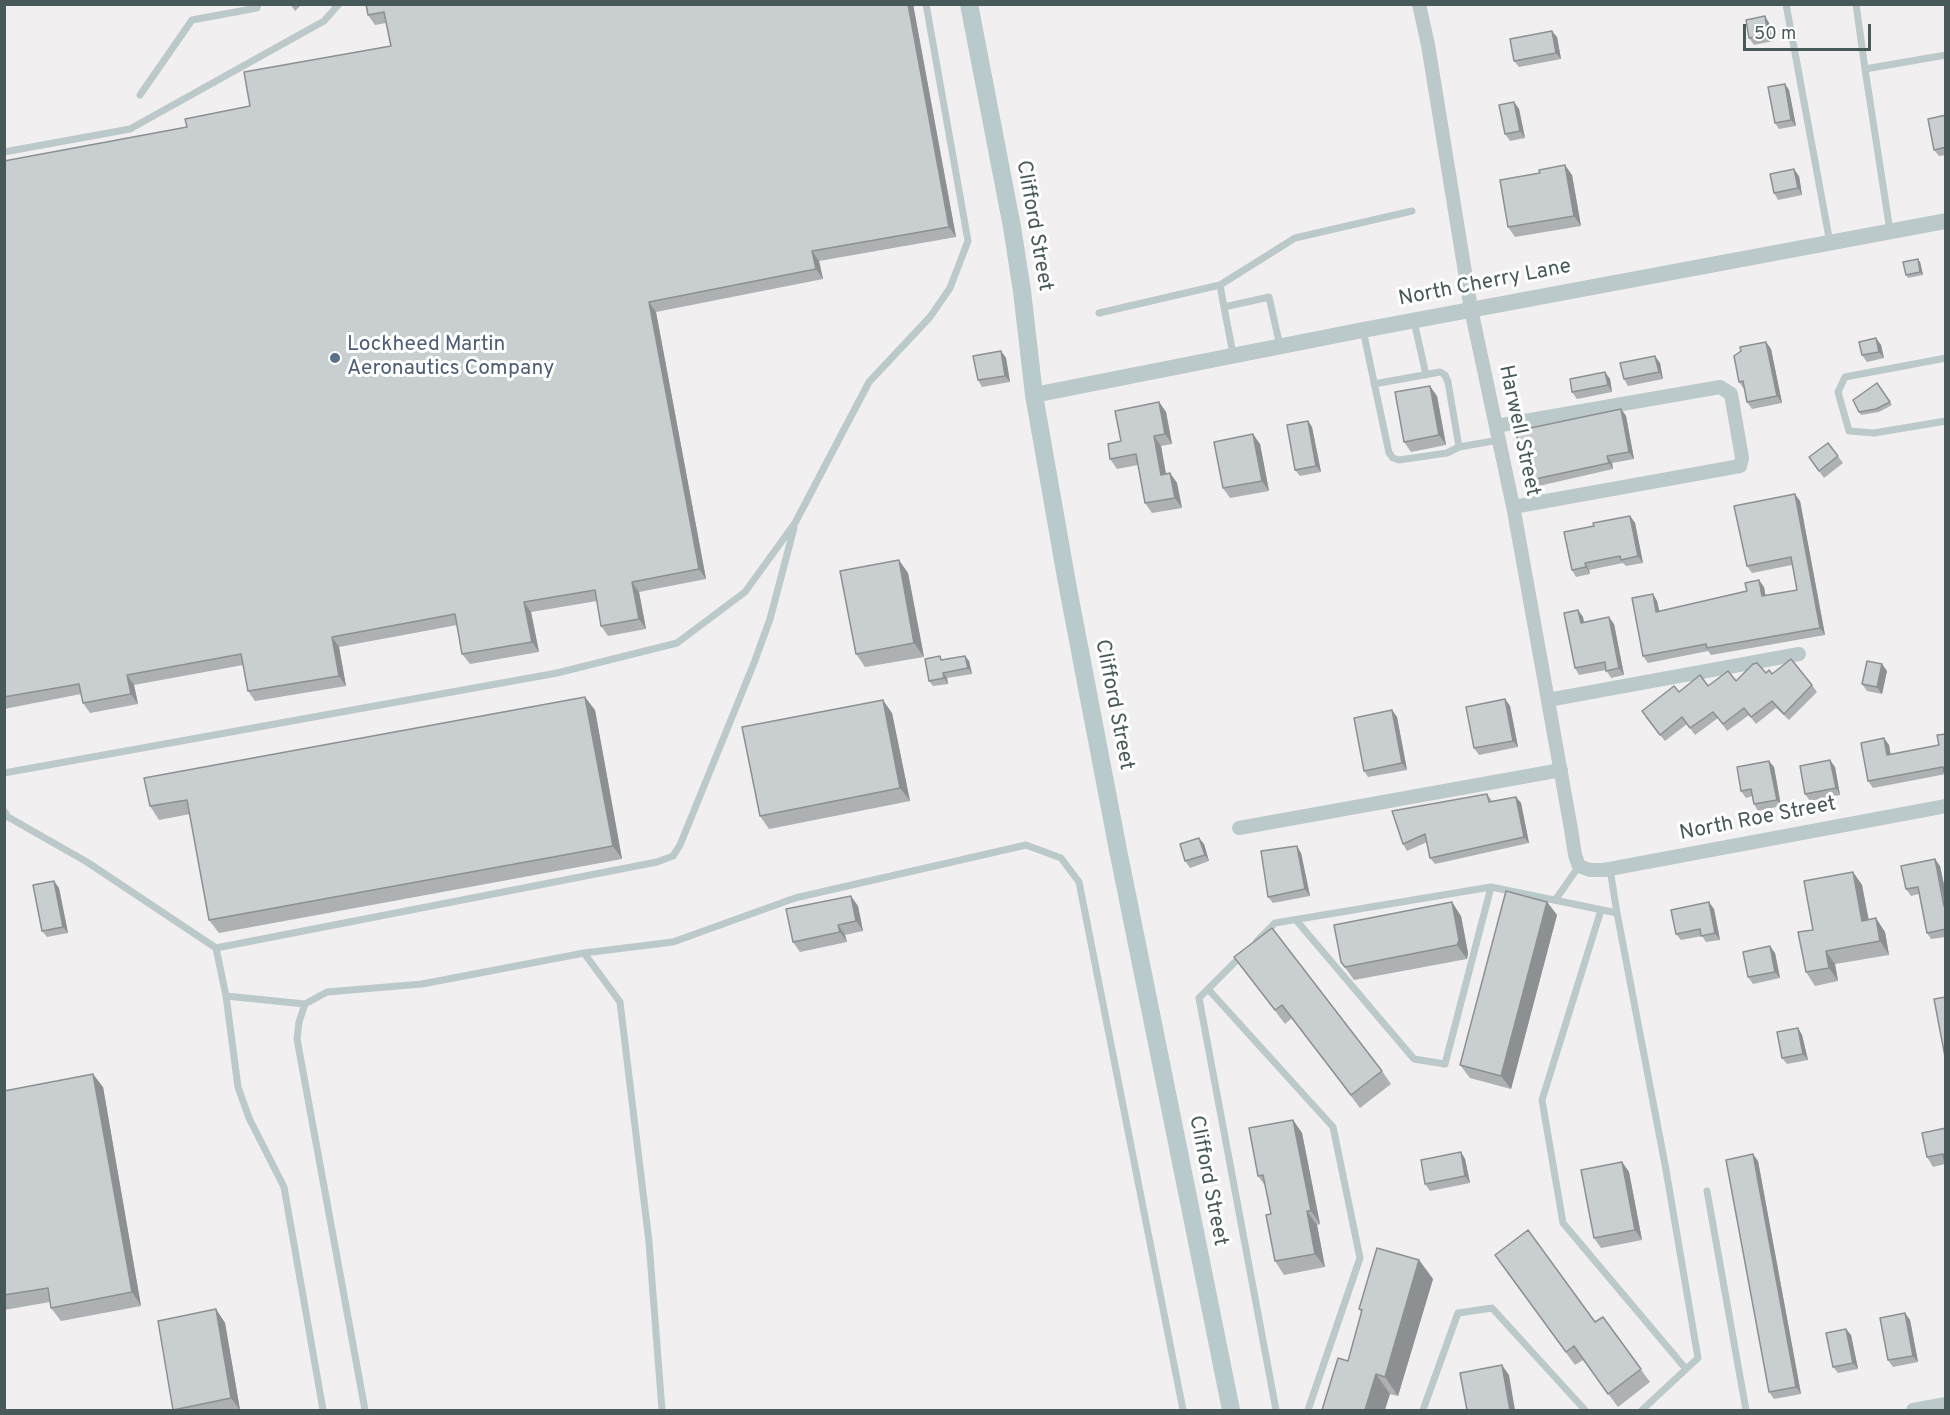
<!DOCTYPE html>
<style>
body{margin:0}
#map{position:relative;width:1950px;height:1415px;overflow:hidden;background:#f1efef;font-family:Overpass,sans-serif}
canvas{display:block}
.frame{position:absolute;inset:0;border:6px solid #48595a;pointer-events:none}
.scale{position:absolute;left:1743px;top:24px;width:128px;height:27px;box-sizing:border-box;border:3px solid #48595a;border-top:0;padding-left:8px;font-size:18px;line-height:21px;white-space:nowrap;color:#48595a;-webkit-text-stroke:4px #fff;paint-order:stroke}
</style>
<div id="map">
<canvas width="1950" height="1415"></canvas>
<div class="frame"></div>
<div class="scale">50 m</div>
</div>
<script>
const c = document.querySelector('canvas').getContext('2d');
c.lineJoin = 'round';
const toPath = rows => new Path2D(rows.map(r => 'M' + r).join(''));
function stroke(path, color, width, dash) { c.strokeStyle = color; c.lineWidth = width; c.lineCap = dash ? 'butt' : 'round'; c.setLineDash(dash || []); c.stroke(path); }
function fillPath(path, color) { c.fillStyle = color; c.fill(path, 'evenodd'); }
function drawText(font, color, halo, rows, align = 'center') {
  c.font = font + ' Overpass,sans-serif'; c.lineWidth = 6; c.setLineDash([]); c.textBaseline = 'middle'; c.strokeStyle = halo; c.fillStyle = color; for (const [text, x, y, turn = 0] of rows) {
    c.save(); c.translate(x, y); c.rotate((+turn || 0) * Math.PI / 180); c.textAlign = isNaN(turn) ? turn : align; if (halo) c.strokeText(text, 0, 0); c.fillText(text, 0, 0); c.restore();
  }
}
const service = toPath([
 [1786,4,1830,243],
 [1856,4,1865,69],
 [140,95,192,20,257,8,258,4],
 [4,152,130,129,324,21,339,4],
 [1890,231,1865,69,1946,55],
 [1220,285,1295,238,1412,211],
 [1099,313,1220,285,1224,307],
 [1414,321,1426,375],
 [1363,330,1389,453,1393,458,1399,460,1447,453,1459,447,1499,440],
 [1233,354,1224,307,1269,297,1280,346],
 [1946,358,1845,377,1838,392,1849,431,1874,433,1946,421],
 [1374,384,1440,372,1445,375,1448,382,1459,447],
 [4,773,557,673,677,643,745,592,795,523,869,382,930,317,950,288,968,241,926,4],
 [4,811,8,817,87,862,216,948],
 [1610,869,1617,913],
 [1556,899,1579,866],
 [1601,910,1542,1100,1563,1223,1686,1369],
 [1296,920,1414,1059,1445,1064,1491,887],
 [1257,941,1275,923,1491,887,1617,913,1666,1170,1698,1358,1642,1410],
 [584,953,620,1002,649,1242,662,1410],
 [1242,955,1199,998,1276,1410],
 [1208,989,1333,1127,1360,1258,1308,1410],
 [226,996,238,1087,249,1118,284,1187,323,1410],
 [305,1004,226,996,216,948,657,862,673,856,680,845,754,663,770,619,794,528],
 [1707,1191,1746,1410],
 [365,1410,297,1039,299,1022,305,1004,327,992,422,984,584,953,673,942,795,898,1026,845,1061,858,1079,882,1183,1410],
 [1423,1410,1458,1313,1492,1308,1585,1410]
]);
const minor = toPath([
 [1419,4,1428,45,1471,309,1514,511,1571,829,1575,855,1579,866,1590,870,1604,870,1946,806],
 [1496,426,1720,387,1731,394,1742,458,1740,466,1513,507],
 [1548,700,1799,654],
 [1239,828,1561,770],
 [1913,1410,1946,1404]
]);
const tertiary = toPath([
 [1034,395,1363,330,1946,221]
]);
const secondary = toPath([
 [969,4,1012,227,1022,291,1034,395,1067,583,1118,850,1231,1410]
]);
const wall = toPath([
 [290,4,302,4,295,11],
 [366,4,913,4,956,237,819,261,823,279,656,312,706,579,639,592,646,629,608,636,601,626,597,601,531,612,539,652,470,664,462,654,457,625,339,647,346,686,255,701,248,691,243,665,134,685,138,704,90,713,83,703,81,694,4,709,4,161,187,127,250,106,391,46,386,23,375,25,368,15],
 [1765,16,1769,23,1773,41,1754,45,1749,38],
 [1557,37,1561,59,1519,67,1514,61],
 [1785,84,1789,90,1796,126,1779,129,1775,123],
 [1514,102,1519,109,1525,138,1510,141,1505,134],
 [1946,115,1946,155,1939,156,1934,150],
 [1572,175,1581,226,1515,237,1508,227],
 [1799,176,1802,195,1778,200,1774,193],
 [1920,262,1923,275,1908,278,1906,275],
 [1876,338,1881,345,1884,358,1867,362,1862,355],
 [1766,342,1771,349,1782,403,1752,409,1747,402,1744,389,1739,382,1741,351],
 [1001,351,1006,358,1010,382,982,387,978,380],
 [1660,363,1663,379,1628,386,1624,379],
 [1605,372,1610,379,1612,392,1577,399,1572,392],
 [1877,383,1892,405,1879,412,1861,415,1859,412],
 [1437,396,1446,445,1411,452,1404,442],
 [1159,402,1166,412,1172,444,1161,446,1166,474,1170,473,1177,483,1182,508,1152,513,1145,503,1138,465,1117,469,1110,459,1121,441],
 [1621,409,1626,416,1634,459,1612,463,1613,469,1530,488,1526,481],
 [1308,421,1312,427,1321,472,1300,476,1295,470],
 [1828,443,1843,463,1824,478,1809,457],
 [1260,444,1269,491,1230,498,1223,488],
 [1800,501,1825,635,1711,655,1708,651,1648,663,1643,656,1653,594,1657,601,1659,611,1747,591,1764,587,1765,596,1797,590,1792,565,1752,573,1747,566],
 [1630,516,1635,523,1643,563,1626,566,1623,563,1589,570,1590,574,1576,577,1572,570,1594,526],
 [908,573,924,657,865,667,856,654],
 [1578,610,1583,617,1584,622,1614,624,1624,675,1611,678,1606,670,1579,675,1575,668],
 [965,656,969,661,972,674,947,678,948,684,933,686,929,681,942,660],
 [1882,664,1887,671,1882,694,1867,691,1862,684],
 [1766,673,1772,674,1812,685,1817,692,1789,720,1776,708,1756,724,1749,715,1727,731,1718,718,1695,735,1687,724,1665,741,1646,718,1679,692,1736,681],
 [1505,699,1510,706,1518,747,1479,755,1474,748],
 [595,710,622,859,219,933,209,920,190,814,159,820,150,806],
 [1392,710,1397,717,1407,770,1368,777,1364,771],
 [892,713,910,801,769,829,760,816],
 [1946,734,1946,774,1873,788,1868,781,1884,738,1889,745,1890,755,1939,745],
 [1774,767,1781,806,1758,811,1754,804,1752,796,1746,798,1741,791],
 [1835,767,1840,795,1810,801,1805,794],
 [1487,794,1492,801,1516,797,1521,803,1529,843,1435,864,1430,858,1427,842,1407,851,1403,844],
 [1204,844,1209,861,1190,868,1185,861],
 [1301,853,1310,896,1273,903,1268,897],
 [1940,866,1946,894,1946,937,1931,939,1927,933,1919,894,1911,896,1906,889],
 [1853,872,1862,885,1869,920,1885,932,1889,955,1835,964,1838,981,1815,986,1806,972,1813,930],
 [59,888,68,933,47,937,42,931],
 [1547,902,1557,915,1511,1089,1470,1078,1460,1065],
 [858,906,863,931,845,935,847,942,800,952,793,942],
 [1714,909,1720,940,1706,942,1702,936,1681,940,1676,934],
 [1461,916,1468,953,1467,959,1354,980,1341,962],
 [1775,953,1780,978,1753,984,1748,977],
 [1234,957,1382,1071,1391,1084,1360,1108,1292,1018,1285,1024],
 [1798,1028,1802,1035,1808,1060,1787,1064,1782,1058],
 [103,1087,141,1306,61,1321,51,1308,50,1302,4,1310,4,1091],
 [1293,1120,1302,1133,1320,1224,1317,1225,1325,1267,1284,1275,1275,1261,1271,1214,1266,1187,1258,1176],
 [1946,1128,1945,1164,1933,1167,1927,1157],
 [1461,1152,1465,1159,1470,1183,1430,1191,1425,1184],
 [1758,1161,1801,1394,1774,1399,1769,1392],
 [1622,1162,1629,1172,1642,1240,1601,1248,1594,1238],
 [1419,1260,1433,1279,1398,1396,1390,1394,1348,1361,1362,1313,1359,1309],
 [1504,1268,1595,1322,1603,1317,1650,1382,1618,1407,1583,1360,1575,1365],
 [216,1309,225,1323,240,1410,173,1410],
 [1905,1313,1910,1320,1918,1362,1893,1367,1888,1360],
 [1846,1329,1851,1335,1858,1369,1838,1373,1833,1367]
]);
const shadedWall = toPath([
 [908,4,913,4,956,237,949,227],
 [1765,16,1769,23,1773,41,1768,35],
 [1552,31,1557,37,1561,59,1556,53],
 [1785,84,1789,90,1796,126,1791,120],
 [1514,102,1519,109,1525,138,1520,131],
 [1565,165,1572,175,1581,226,1574,216],
 [1794,169,1799,176,1802,195,1798,188],
 [812,251,819,261,823,279,816,269],
 [1918,259,1920,262,1923,275,1920,272],
 [649,302,656,312,706,579,699,569],
 [1876,338,1881,345,1884,358,1879,352],
 [1766,342,1771,349,1782,403,1777,396],
 [1001,351,1006,358,1010,382,1005,376],
 [1655,356,1660,363,1663,379,1659,372],
 [1605,372,1610,379,1612,392,1608,385],
 [1430,386,1437,396,1446,445,1439,435],
 [1159,402,1166,412,1172,444,1165,434],
 [1621,409,1626,416,1634,459,1629,452],
 [1308,421,1312,427,1321,472,1316,466],
 [1253,434,1260,444,1269,491,1262,481],
 [1154,436,1161,446,1168,485,1161,475],
 [1607,456,1612,463,1613,469,1609,463],
 [1170,473,1177,483,1182,508,1175,498],
 [1795,494,1800,501,1825,635,1820,628],
 [1630,516,1635,523,1643,563,1638,556],
 [899,560,908,573,924,657,914,643],
 [1585,563,1589,570,1590,574,1586,567],
 [1759,580,1764,587,1767,603,1762,596],
 [632,582,639,592,646,629,639,619],
 [1653,594,1657,601,1661,618,1656,612],
 [524,602,531,612,539,652,532,642],
 [1578,610,1583,617,1585,630,1581,623],
 [1609,617,1614,624,1624,675,1619,668],
 [332,637,339,647,346,686,339,676],
 [965,656,969,661,972,674,968,668],
 [1882,664,1887,671,1882,694,1877,687],
 [943,673,947,678,948,684,944,678],
 [127,675,134,685,138,704,131,694],
 [585,697,595,710,622,859,613,846],
 [1505,699,1510,706,1518,747,1513,741],
 [883,700,892,713,910,801,900,788],
 [1392,710,1397,717,1407,770,1402,763],
 [1884,738,1889,745,1892,762,1887,755],
 [1830,760,1835,767,1840,795,1836,788],
 [1769,761,1774,767,1781,806,1777,800],
 [1516,797,1521,803,1529,843,1524,837],
 [1199,838,1204,844,1209,861,1205,855],
 [1297,846,1301,853,1310,896,1305,889],
 [1935,859,1940,866,1946,894,1946,908],
 [1853,872,1862,885,1871,934,1862,921],
 [54,881,59,888,68,933,63,927],
 [851,896,858,906,863,931,856,921],
 [1452,902,1461,916,1468,953,1467,959,1457,945],
 [1547,902,1557,915,1511,1089,1501,1076],
 [1709,902,1714,909,1720,940,1715,933],
 [1876,918,1885,932,1889,955,1880,941],
 [838,925,845,935,847,942,840,932],
 [1770,946,1775,953,1780,978,1775,972],
 [1826,951,1835,964,1838,981,1829,968],
 [1798,1028,1802,1035,1808,1060,1803,1054],
 [93,1074,103,1087,141,1306,132,1292],
 [1293,1120,1302,1133,1320,1224,1311,1211],
 [1461,1152,1465,1159,1470,1183,1465,1176],
 [1753,1154,1758,1161,1801,1394,1796,1387],
 [1622,1162,1629,1172,1642,1240,1635,1230],
 [1307,1211,1317,1225,1325,1267,1315,1254],
 [1419,1260,1433,1279,1398,1396,1385,1377],
 [216,1309,225,1323,240,1410,231,1398],
 [1905,1313,1910,1320,1918,1362,1913,1356],
 [1846,1329,1851,1335,1858,1369,1853,1363],
 [1502,1365,1509,1375,1515,1410,1510,1410],
 [1376,1374,1390,1394,1385,1410,1365,1410]
]);
const building = toPath([
 [366,4,908,4,949,227,812,251,816,269,649,302,699,569,632,582,639,619,601,626,595,590,524,602,532,642,462,654,455,614,332,637,339,676,248,691,241,654,127,675,131,694,83,703,79,684,4,697,4,161,187,127,185,119,250,106,244,72,391,46,384,12,368,15,366,4],
 [1765,16,1768,35,1749,38,1746,20,1765,16],
 [1552,31,1556,53,1514,61,1510,39,1552,31],
 [1785,84,1791,120,1775,123,1768,87,1785,84],
 [1514,102,1520,131,1505,134,1499,105,1514,102],
 [1946,115,1946,147,1934,150,1928,119,1946,115],
 [1565,165,1574,216,1508,227,1500,180,1540,173,1539,170,1565,165],
 [1794,169,1798,188,1774,193,1770,174,1794,169],
 [1918,259,1920,272,1906,275,1903,262,1918,259],
 [1876,338,1879,352,1862,355,1859,342,1876,338],
 [1766,342,1777,396,1747,402,1743,381,1739,382,1734,356,1741,351,1740,347,1766,342],
 [1001,351,1005,376,978,380,973,356,1001,351],
 [1655,356,1659,372,1624,379,1620,363,1655,356],
 [1605,372,1608,385,1572,392,1570,379,1605,372],
 [1877,383,1890,402,1876,409,1859,412,1853,400,1877,383],
 [1430,386,1439,435,1404,442,1395,392,1430,386],
 [1159,402,1165,434,1154,436,1161,475,1170,473,1175,498,1145,503,1136,454,1110,459,1108,444,1121,441,1115,411,1159,402],
 [1621,409,1629,452,1607,456,1609,463,1526,481,1516,431,1621,409],
 [1308,421,1316,466,1295,470,1287,425,1308,421],
 [1253,434,1262,481,1223,488,1214,442,1253,434],
 [1828,443,1838,456,1819,471,1809,457,1828,443],
 [1795,494,1820,628,1707,648,1706,644,1643,656,1632,598,1653,594,1656,612,1747,591,1745,583,1759,580,1762,596,1797,590,1791,557,1747,566,1734,506,1795,494],
 [1630,516,1638,556,1621,560,1620,556,1585,563,1586,567,1572,570,1564,532,1594,526,1593,523,1630,516],
 [899,560,914,643,856,654,840,571,899,560],
 [1578,610,1581,623,1609,617,1619,668,1606,671,1605,662,1575,668,1564,613,1578,610],
 [940,656,941,660,965,656,968,668,943,673,944,678,929,681,925,659,940,656],
 [1791,659,1812,685,1784,714,1772,701,1751,717,1744,708,1723,724,1713,712,1690,728,1682,717,1660,735,1642,711,1674,686,1679,692,1700,675,1708,686,1728,671,1736,681,1753,664,1757,663,1766,673,1769,670,1772,674,1791,659],
 [1867,661,1882,664,1877,687,1862,684,1867,661],
 [585,697,613,846,209,920,187,800,150,806,144,778,585,697],
 [1505,699,1513,741,1474,748,1466,707,1505,699],
 [883,700,900,788,760,816,742,727,883,700],
 [1392,710,1402,763,1364,771,1354,718,1392,710],
 [1946,734,1946,771,1944,771,1943,767,1868,781,1861,743,1884,738,1887,755,1939,745,1937,735,1946,734],
 [1830,760,1836,788,1805,794,1800,766,1830,760],
 [1769,761,1777,800,1754,804,1751,789,1741,791,1737,767,1769,761],
 [1487,794,1489,802,1516,797,1524,837,1430,858,1425,834,1403,844,1392,811,1487,794],
 [1199,838,1205,855,1185,861,1180,844,1199,838],
 [1297,846,1305,889,1268,897,1261,851,1297,846],
 [1935,859,1944,906,1946,906,1946,929,1927,933,1918,887,1906,889,1901,866,1935,859],
 [1853,872,1862,921,1876,918,1880,941,1826,951,1829,968,1806,972,1798,932,1813,930,1804,881,1853,872],
 [54,881,63,927,42,931,33,885,54,881],
 [1506,891,1547,902,1501,1076,1460,1065,1506,891],
 [851,896,856,921,838,925,840,932,793,942,786,909,851,896],
 [1452,902,1459,940,1457,945,1345,967,1341,962,1334,925,1452,902],
 [1709,902,1715,933,1701,936,1700,929,1676,934,1671,910,1709,902],
 [1272,928,1382,1071,1351,1095,1282,1005,1275,1010,1234,957,1272,928],
 [1770,946,1775,972,1748,977,1743,952,1770,946],
 [1946,997,1946,1062,1934,999,1946,997],
 [1798,1028,1803,1054,1782,1058,1777,1032,1798,1028],
 [93,1074,132,1292,51,1308,48,1288,4,1295,4,1091,93,1074],
 [1293,1120,1311,1211,1307,1211,1315,1254,1275,1261,1266,1215,1271,1214,1263,1175,1258,1176,1249,1128,1293,1120],
 [1946,1128,1946,1167,1943,1154,1927,1157,1922,1133,1946,1128],
 [1461,1152,1465,1176,1425,1184,1421,1160,1461,1152],
 [1753,1154,1796,1387,1769,1392,1726,1160,1753,1154],
 [1622,1162,1635,1230,1594,1238,1581,1170,1622,1162],
 [1528,1230,1595,1322,1603,1317,1641,1369,1608,1394,1574,1346,1566,1352,1495,1255,1528,1230],
 [1377,1248,1419,1260,1385,1377,1376,1374,1365,1410,1322,1410,1338,1358,1348,1361,1362,1310,1359,1309,1377,1248],
 [216,1309,231,1398,173,1410,158,1321,216,1309],
 [1905,1313,1913,1356,1888,1360,1880,1318,1905,1313],
 [1846,1329,1853,1363,1833,1367,1826,1333,1846,1329],
 [1502,1365,1510,1410,1467,1410,1460,1373,1502,1365]
]);
const markers = [
 [335,358,6,"#5c6f8a"]
];
const streetNames = [
 ["Clifford Street",1033,226,80],
 ["North Cherry Lane",1485,284,-11],
 ["Harwell Street",1518,431,78],
 ["Clifford Street",1113,705,79],
 ["North Roe Street",1758,820,-11],
 ["Clifford Street",1207,1181,79]
];
const serviceNames = [
 ["Lockheed Martin",347,346],
 ["Aeronautics Company",347,370]
];
stroke(service, '#bbc9ca', 7);
stroke(minor, '#bbc9ca', 14);
stroke(tertiary, '#bbc9ca', 16);
stroke(secondary, '#b9cacc', 18);
fillPath(wall, '#adb1b3');
fillPath(shadedWall, '#8d9092');
fillPath(building, '#c9ced0');
stroke(building, '#8d9092', 1.5);
for (const [x, y, r, color] of markers) { const dot = new Path2D(); dot.arc(x, y, r, 0, 2 * Math.PI); c.fillStyle = color; c.fill(dot); stroke(dot, '#fff', 2); }
drawText('21px', '#48595a', '#fff', streetNames);
drawText('21px', '#4e5e75', '#fff', serviceNames, 'left');
</script>
